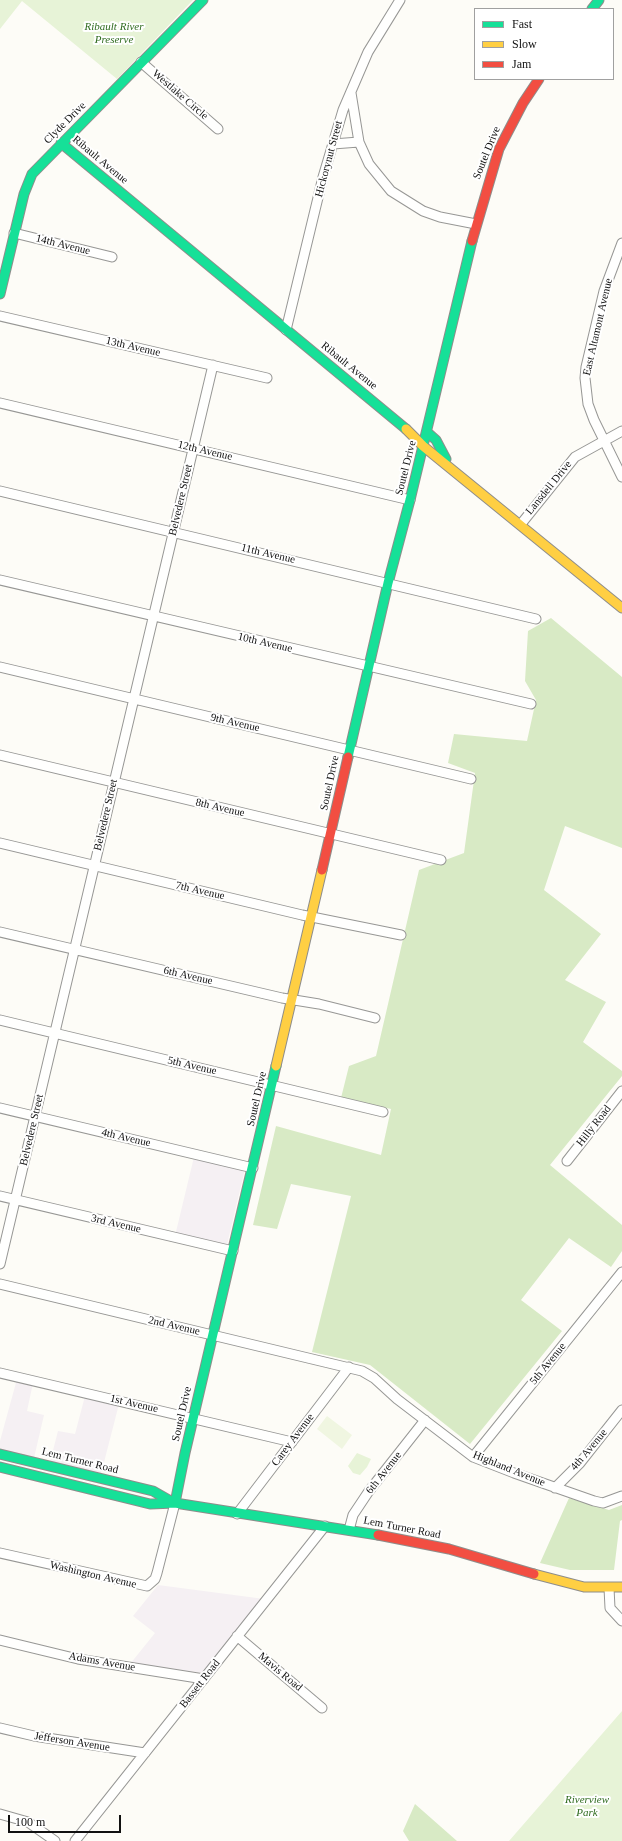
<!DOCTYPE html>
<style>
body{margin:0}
#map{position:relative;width:622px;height:1841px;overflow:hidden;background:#fdfcf7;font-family:Georgia,serif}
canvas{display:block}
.legend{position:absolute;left:474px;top:8px;width:140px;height:72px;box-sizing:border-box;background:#fff;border:1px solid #a0a0a0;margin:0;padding:5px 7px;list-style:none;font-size:12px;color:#111}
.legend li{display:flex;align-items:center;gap:8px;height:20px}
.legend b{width:20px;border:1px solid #a0a0a0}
.scale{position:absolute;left:8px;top:1815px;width:113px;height:18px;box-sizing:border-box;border:2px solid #111;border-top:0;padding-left:5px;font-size:12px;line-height:14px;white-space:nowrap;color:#111;-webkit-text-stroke:3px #fff;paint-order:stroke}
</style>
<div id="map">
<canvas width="622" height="1841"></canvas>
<ul class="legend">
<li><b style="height:5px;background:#16e098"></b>Fast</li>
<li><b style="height:5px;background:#ffcf43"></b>Slow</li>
<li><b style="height:5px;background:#f24e42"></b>Jam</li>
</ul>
<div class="scale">100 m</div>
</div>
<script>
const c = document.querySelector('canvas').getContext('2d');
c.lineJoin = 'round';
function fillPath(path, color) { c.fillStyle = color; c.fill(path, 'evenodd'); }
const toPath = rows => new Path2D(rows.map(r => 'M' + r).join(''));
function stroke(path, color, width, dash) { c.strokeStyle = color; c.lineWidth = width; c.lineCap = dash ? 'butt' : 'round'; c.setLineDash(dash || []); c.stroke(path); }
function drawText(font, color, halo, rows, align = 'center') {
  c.font = font + ' Georgia,serif'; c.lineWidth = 4; c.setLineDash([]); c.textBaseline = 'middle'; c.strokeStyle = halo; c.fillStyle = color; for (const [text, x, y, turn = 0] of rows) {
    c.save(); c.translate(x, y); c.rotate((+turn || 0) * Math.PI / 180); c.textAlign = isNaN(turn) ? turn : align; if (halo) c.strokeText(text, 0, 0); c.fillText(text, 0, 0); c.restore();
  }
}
const industrial = toPath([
 [194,1157,245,1169,225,1253,174,1240],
 [17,1379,33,1383,27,1411,44,1415,34,1458,0,1449,0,1441],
 [85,1396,119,1404,101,1474,50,1462,58,1431,75,1434],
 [158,1585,272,1600,212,1676,130,1664,155,1633,133,1616]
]);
const green = toPath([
 [0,0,193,0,117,79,22,1,0,29],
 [357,1453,371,1459,367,1467,360,1475,353,1473,348,1466],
 [622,1711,622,1841,509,1841]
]);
const forest = toPath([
 [551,618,622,677,622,848,565,826,544,890,601,934,565,980,606,1002,583,1042,622,1071,622,1076,550,1165,622,1225,622,1251,611,1267,569,1238,521,1300,562,1331,470,1444,370,1365,312,1352,351,1196,291,1184,277,1229,253,1225,276,1126,381,1155,391,1109,341,1098,349,1066,376,1056,419,870,464,853,475,773,448,763,454,734,527,741,536,700,525,681,528,631],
 [569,1498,609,1510,622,1505,622,1520,620,1521,614,1570,570,1570,540,1563],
 [415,1804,457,1841,409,1841,403,1831]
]);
const pitch = toPath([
 [327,1416,352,1435,342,1449,317,1429]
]);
const street = toPath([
 [141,62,218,129],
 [351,93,359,142,369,164,391,191,423,211,440,217,476,224],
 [333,144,359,142],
 [14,233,112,257],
 [622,243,604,291,586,367,585,378,588,404,594,420,622,477],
 [0,316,267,378],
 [286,330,323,177,343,110,368,52,400,0],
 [0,403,410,500],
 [0,491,536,619],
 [521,524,575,457,622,431],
 [0,580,531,704],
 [0,667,471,779],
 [0,755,441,860],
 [0,843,302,915,401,935],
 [0,932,282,998,319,1004,375,1018],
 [0,1020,383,1112],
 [0,1108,253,1168],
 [567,1161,622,1091],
 [0,1196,233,1251],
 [0,1264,213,365],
 [0,1284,362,1371,374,1378,397,1399,473,1457,514,1473,594,1501,603,1503,622,1496],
 [0,1373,292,1442],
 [473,1457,622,1272],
 [555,1488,580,1463,622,1410],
 [237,1514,349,1367],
 [349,1530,353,1515,369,1491,425,1420],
 [0,1553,147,1586,155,1579,157,1573,175,1503],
 [609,1588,610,1608,622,1621],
 [237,1636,322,1708],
 [0,1640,78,1659,204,1679],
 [0,1728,34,1736,145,1753],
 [0,1814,28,1822,55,1841],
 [75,1841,325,1526]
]);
const fast = toPath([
 [592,9,599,0],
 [61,143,406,429],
 [0,294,24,194,32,174,203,0],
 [427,432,436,440,446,459],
 [348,757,388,583,410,500,472,241],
 [185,1453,276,1066],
 [0,1454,153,1491,174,1503],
 [0,1467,150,1504,175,1503,378,1535],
 [175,1503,185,1453]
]);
const slow = toPath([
 [406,429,423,446,622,608],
 [276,1066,322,870],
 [534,1574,584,1587,622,1587]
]);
const jam = toPath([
 [472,241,499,149,523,103,539,79],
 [322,870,348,757],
 [378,1535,449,1549,534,1574]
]);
const parkNames = [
 ["Ribault River",114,27],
 ["Preserve",114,40],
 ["Riverview",587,1800],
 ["Park",587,1813]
];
const streetNames = [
 ["Westlake Circle",180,95,41],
 ["Clyde Drive",65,123,-45],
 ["Soutel Drive",487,153,-68],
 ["Hickorynut Street",329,159,-75],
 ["Ribault Avenue",100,160,40],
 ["14th Avenue",63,245,14],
 ["East Altamont Avenue",598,327,-77],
 ["13th Avenue",133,347,13],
 ["Ribault Avenue",349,366,39],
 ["12th Avenue",205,451,13],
 ["Soutel Drive",406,468,-76],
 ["Lansdell Drive",549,488,-51],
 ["Belvedere Street",181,500,-77],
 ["11th Avenue",268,554,13],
 ["10th Avenue",265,643,13],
 ["9th Avenue",235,723,13],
 ["Soutel Drive",330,783,-78],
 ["8th Avenue",220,808,13],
 ["Belvedere Street",106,815,-77],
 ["7th Avenue",200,891,13],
 ["6th Avenue",188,976,13],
 ["5th Avenue",192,1066,13],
 ["Soutel Drive",257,1099,-77],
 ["Hilly Road",594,1126,-52],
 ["Belvedere Street",32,1130,-77],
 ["4th Avenue",126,1138,13],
 ["3rd Avenue",116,1224,13],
 ["2nd Avenue",174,1326,13],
 ["5th Avenue",548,1364,-51],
 ["1st Avenue",134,1404,13],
 ["Soutel Drive",182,1414,-77],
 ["Carey Avenue",293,1440,-53],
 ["4th Avenue",589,1450,-50],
 ["Lem Turner Road",80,1461,14],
 ["Highland Avenue",509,1469,22],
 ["6th Avenue",384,1473,-52],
 ["Lem Turner Road",402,1528,11],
 ["Washington Avenue",93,1575,13],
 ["Adams Avenue",102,1662,10],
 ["Mavis Road",280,1672,40],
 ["Bassett Road",200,1684,-52],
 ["Jefferson Avenue",72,1742,9]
];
fillPath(industrial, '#f5f0f3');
fillPath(green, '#e7f3d7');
fillPath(forest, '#d8eac5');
fillPath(pitch, '#f0f6e1');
stroke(street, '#979795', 11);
stroke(fast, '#8e8d8b', 11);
stroke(slow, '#8e8d8b', 11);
stroke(jam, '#8e8d8b', 11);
stroke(street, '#fffffe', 9);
stroke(fast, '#16e098', 9);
stroke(slow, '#ffcf43', 9);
stroke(jam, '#f24e42', 9);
drawText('italic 11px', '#2f6b1f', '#fff', parkNames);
drawText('11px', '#111', '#fff', streetNames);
</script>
